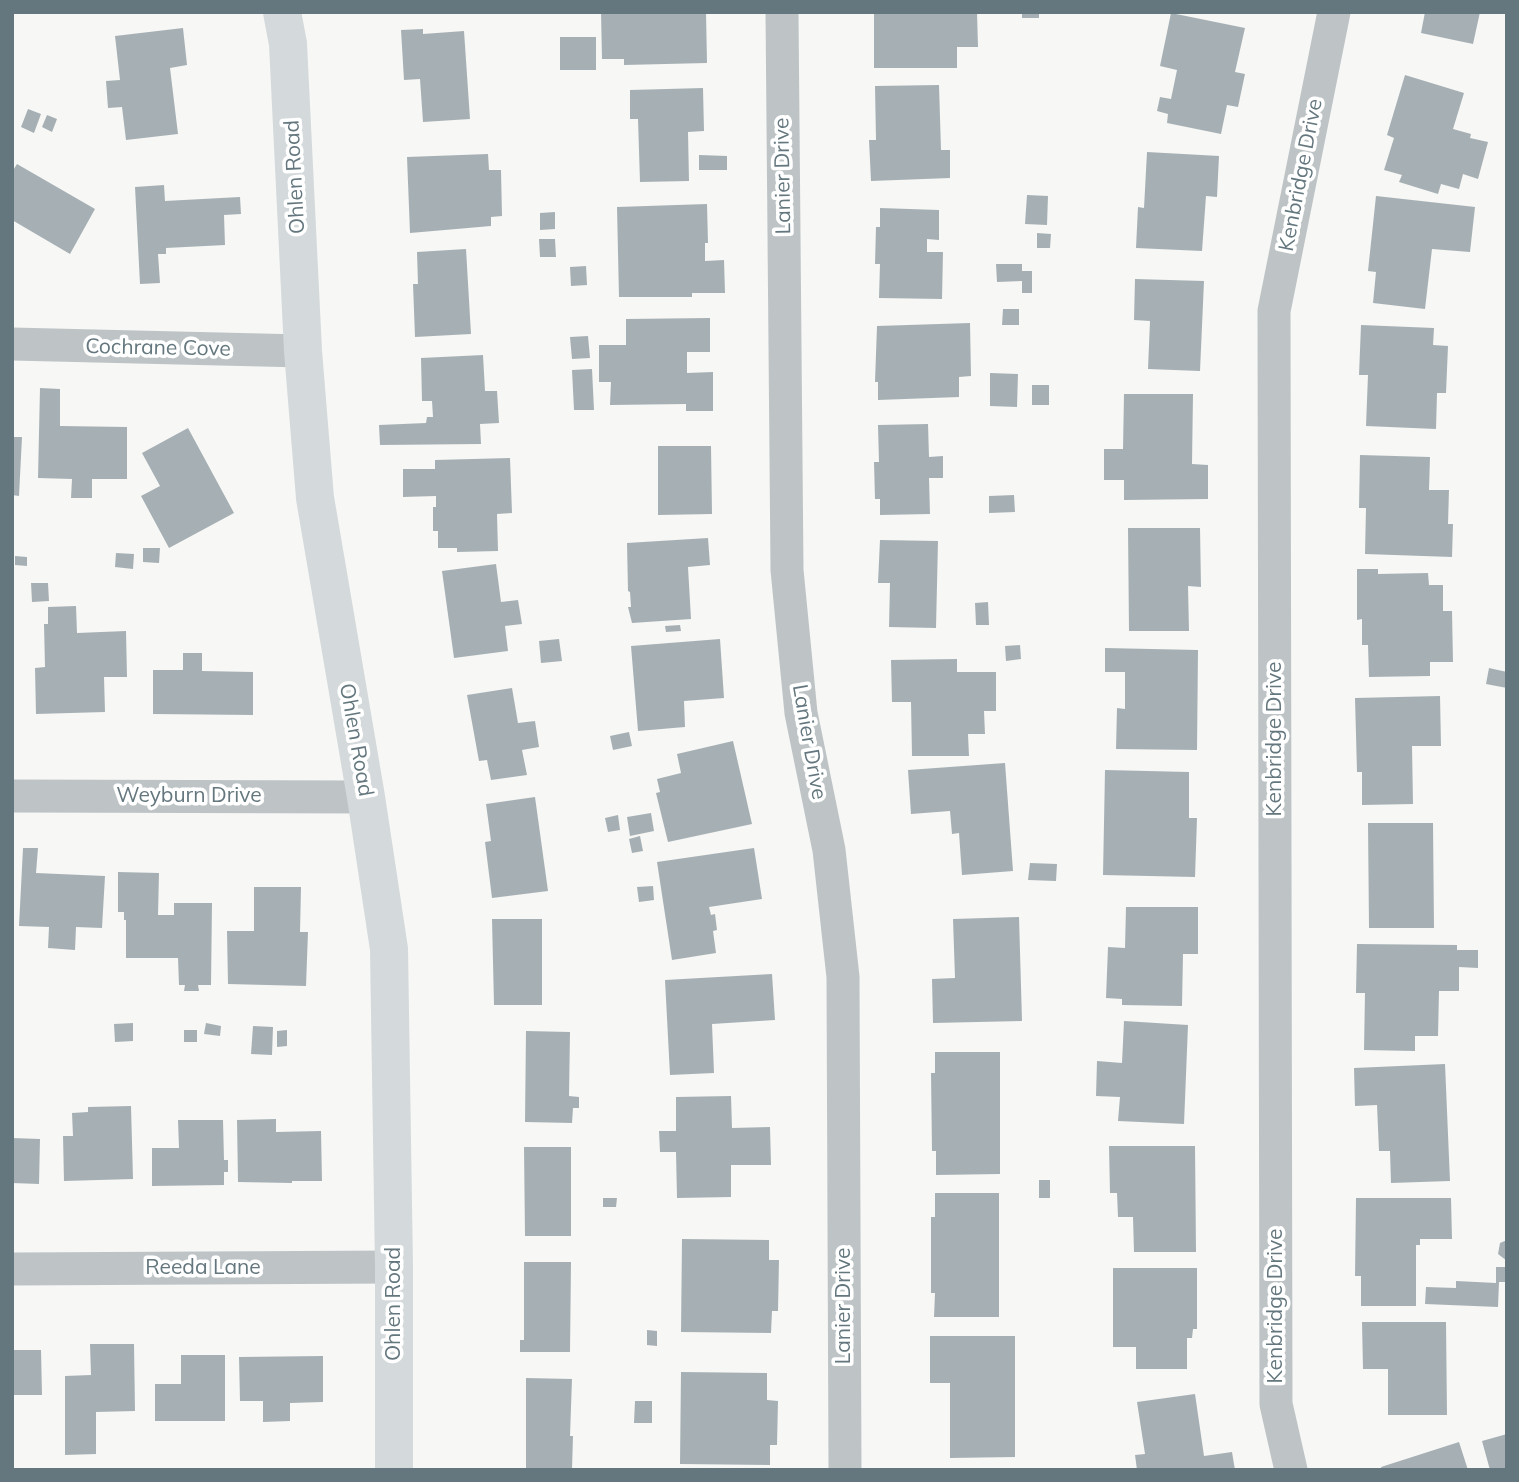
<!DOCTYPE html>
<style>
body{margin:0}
#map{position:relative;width:1519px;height:1482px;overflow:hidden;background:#f7f7f5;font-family:Mulish,sans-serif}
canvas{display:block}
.frame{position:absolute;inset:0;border:14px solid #64777e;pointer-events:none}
</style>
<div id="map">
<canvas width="1519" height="1482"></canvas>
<div class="frame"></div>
</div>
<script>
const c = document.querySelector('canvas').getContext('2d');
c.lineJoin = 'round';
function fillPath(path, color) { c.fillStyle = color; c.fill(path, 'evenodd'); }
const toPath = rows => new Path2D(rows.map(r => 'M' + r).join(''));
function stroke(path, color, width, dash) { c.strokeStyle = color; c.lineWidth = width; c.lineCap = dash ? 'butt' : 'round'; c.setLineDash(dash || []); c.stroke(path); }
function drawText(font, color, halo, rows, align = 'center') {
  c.font = font + ' Mulish,sans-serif'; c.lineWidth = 7; c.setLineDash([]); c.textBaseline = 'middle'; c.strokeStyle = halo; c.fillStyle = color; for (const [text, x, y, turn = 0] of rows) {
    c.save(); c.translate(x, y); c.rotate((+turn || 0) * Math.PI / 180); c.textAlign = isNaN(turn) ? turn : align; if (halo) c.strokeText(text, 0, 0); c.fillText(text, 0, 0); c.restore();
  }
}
const building = toPath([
 [601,12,706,12,707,63,624,65,624,59,602,59],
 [874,12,977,12,978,47,957,47,957,68,874,68],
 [1022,12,1039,12,1039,18,1022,18],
 [1425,12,1480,12,1473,44,1421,33],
 [1171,13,1245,28,1235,72,1245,74,1238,107,1227,105,1221,134,1167,123,1168,114,1157,111,1160,97,1171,99,1177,70,1160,66],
 [183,28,187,65,170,68,178,134,126,140,122,107,108,108,106,81,120,80,115,36],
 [423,29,423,34,464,31,470,119,423,122,420,79,404,80,401,30],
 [560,37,596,37,596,70,560,70],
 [1405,75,1464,93,1453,129,1471,134,1470,138,1488,142,1478,179,1463,174,1459,189,1441,184,1438,194,1399,182,1402,175,1384,170,1394,138,1387,135],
 [939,85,941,150,950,150,950,178,871,181,869,140,876,140,875,86],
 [703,88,704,131,688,132,689,181,640,182,638,119,630,119,630,90],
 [28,109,41,114,34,133,21,127],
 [47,115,57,119,52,132,42,127],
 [1147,152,1219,156,1217,197,1206,196,1202,251,1136,248,1138,207,1144,208],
 [488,154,489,170,501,170,502,216,491,217,491,226,410,233,407,157],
 [699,155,727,156,727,170,699,170],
 [17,164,95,209,70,254,12,220,12,172],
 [164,185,165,201,240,197,241,214,224,215,225,245,166,248,166,254,158,254,160,283,140,284,135,187],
 [1027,195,1048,196,1047,225,1025,224],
 [1376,196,1475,207,1470,252,1432,249,1425,309,1373,303,1376,272,1368,271],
 [707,204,708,243,705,243,705,261,724,260,725,293,692,293,692,297,619,297,617,207],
 [880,208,939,210,939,240,927,239,927,252,943,252,942,299,879,298,880,264,875,264,876,227,880,227],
 [555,212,555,229,540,230,540,213],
 [1037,233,1051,234,1050,248,1037,248],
 [539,239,555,239,556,257,540,257],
 [466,249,471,334,415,337,413,284,418,284,417,252],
 [996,264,1022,264,1022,271,1032,271,1032,293,1022,293,1022,281,997,282],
 [586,266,587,285,571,286,570,267],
 [1135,279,1204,281,1200,371,1148,369,1150,321,1134,320],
 [1003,309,1019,309,1019,325,1002,325],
 [710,318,710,352,687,352,687,373,713,372,713,411,686,411,686,404,610,405,611,382,599,382,599,345,626,345,626,319],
 [970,323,971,376,959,377,959,397,878,400,878,382,875,382,877,326],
 [1361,325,1434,328,1433,345,1448,346,1446,393,1437,393,1436,429,1366,426,1368,375,1359,375],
 [588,336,590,358,572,359,570,337],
 [483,355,485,391,497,391,499,423,480,424,481,444,380,445,379,425,426,423,427,417,433,417,432,401,422,401,421,358],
 [592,369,594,410,574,410,572,370],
 [990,373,1018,374,1017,407,990,406],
 [1032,385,1049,385,1049,405,1032,405],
 [40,388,60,389,60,426,127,427,127,479,92,479,92,498,71,498,72,479,38,478],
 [1124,394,1193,394,1192,464,1208,465,1208,499,1124,500,1124,480,1104,480,1104,449,1123,449],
 [928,424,929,457,943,456,943,478,929,478,930,514,880,515,880,499,875,499,874,462,879,462,878,425],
 [188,428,234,513,169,548,141,496,160,486,142,453],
 [12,437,22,437,19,496,12,495],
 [658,446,711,446,712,514,658,515],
 [1360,455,1430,457,1429,490,1449,490,1448,524,1453,524,1452,557,1365,554,1366,508,1359,508],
 [510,458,512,513,497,514,498,551,457,552,457,548,438,548,438,531,433,531,433,507,436,507,436,496,403,497,403,469,435,469,435,460],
 [1014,495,1015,512,989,513,989,496],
 [1128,528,1200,528,1201,587,1188,586,1189,631,1129,631],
 [708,538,710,565,688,567,691,619,632,623,628,607,631,607,630,592,628,591,627,543],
 [880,540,938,541,936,628,889,627,890,583,878,583],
 [143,548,160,548,159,563,143,562],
 [116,553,134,554,133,569,115,567],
 [15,556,27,557,27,566,15,565],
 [496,564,501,602,518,600,522,624,505,626,508,651,454,658,442,571],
 [1357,569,1378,569,1378,574,1428,573,1429,585,1443,585,1443,611,1452,611,1453,662,1430,662,1430,676,1369,677,1368,645,1362,645,1362,619,1357,620],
 [31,583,48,583,49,601,32,602],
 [988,602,989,625,976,625,975,603],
 [76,606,77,633,126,631,127,677,104,677,105,712,36,714,35,668,45,667,44,624,48,624,48,607],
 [680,625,681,631,666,632,665,626],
 [559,639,562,661,541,663,539,641],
 [720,639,724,698,684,701,685,727,638,731,631,646],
 [1020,645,1021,659,1006,661,1005,646],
 [1105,648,1198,650,1197,750,1116,749,1117,708,1125,709,1125,672,1105,672],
 [183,653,202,653,202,671,253,672,253,715,153,714,153,670,183,670],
 [957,659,957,672,996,672,996,711,984,711,985,734,968,734,969,756,912,756,911,702,892,702,891,660],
 [1489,668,1507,672,1507,688,1486,684],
 [512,688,518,723,535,721,539,747,522,750,527,775,491,780,487,760,479,761,467,695],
 [1440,696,1441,746,1412,746,1413,804,1362,805,1362,772,1357,772,1355,698],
 [629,732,632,746,613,750,610,736],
 [733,741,752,824,668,842,656,793,660,792,657,779,681,773,677,754],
 [1005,763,1013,871,962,875,959,833,952,834,950,811,911,814,908,770],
 [1105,770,1189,772,1189,818,1197,818,1195,877,1103,875],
 [535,797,548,891,492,898,485,842,491,841,486,804],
 [651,813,654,831,630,836,627,817],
 [618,815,620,830,608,832,605,818],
 [1368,823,1433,823,1434,928,1369,928],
 [640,836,643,851,632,853,629,839],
 [23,848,38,848,36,873,105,876,102,928,76,927,75,950,48,948,49,927,19,926],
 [754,848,762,899,709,907,711,915,715,914,717,930,713,931,716,953,672,960,657,862],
 [1030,863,1057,864,1056,881,1028,880],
 [118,872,159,873,158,915,174,915,174,903,212,903,211,985,198,985,199,991,184,991,185,985,179,985,178,958,126,958,126,920,124,920,124,912,118,912],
 [653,886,654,900,639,902,637,887],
 [254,887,301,887,300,932,308,932,306,986,228,984,227,931,254,931],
 [1126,907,1198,907,1198,954,1183,954,1182,1006,1122,1005,1122,999,1106,998,1108,947,1125,948],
 [1019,917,1022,1021,933,1023,932,979,955,978,953,919],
 [492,919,542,919,542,1005,494,1005],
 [1357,944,1457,945,1457,950,1478,950,1478,968,1459,967,1459,991,1439,991,1438,1036,1415,1036,1415,1051,1364,1050,1365,993,1356,993],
 [772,974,775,1020,712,1024,714,1073,670,1075,665,980],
 [1124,1021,1188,1025,1184,1124,1118,1121,1120,1097,1096,1096,1097,1061,1122,1063],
 [133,1023,133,1041,115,1042,114,1024],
 [206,1023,221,1026,220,1036,204,1034],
 [253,1026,273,1027,272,1055,251,1054],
 [184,1030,197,1030,197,1042,184,1042],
 [287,1030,287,1046,277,1047,277,1031],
 [526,1031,570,1032,569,1096,579,1097,579,1108,573,1108,572,1123,525,1122],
 [935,1052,1000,1052,1000,1174,936,1175,936,1151,932,1151,931,1073,935,1073],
 [1445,1064,1450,1181,1391,1183,1390,1151,1379,1151,1377,1105,1355,1106,1354,1068],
 [731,1096,732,1128,770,1127,771,1165,731,1165,731,1197,677,1198,676,1152,660,1152,659,1131,676,1131,676,1097],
 [131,1106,133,1179,64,1181,63,1136,73,1136,72,1113,88,1112,88,1107],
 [276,1119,276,1132,321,1131,322,1181,292,1181,292,1183,238,1182,237,1120],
 [178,1120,223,1120,224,1160,228,1160,228,1172,224,1172,224,1185,152,1186,152,1148,179,1148],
 [12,1138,40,1139,39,1184,12,1183],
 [1109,1146,1195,1146,1196,1252,1134,1252,1133,1217,1118,1217,1117,1193,1110,1193],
 [524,1147,571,1147,571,1236,525,1236],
 [1039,1180,1050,1180,1050,1198,1039,1198],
 [935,1193,999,1193,999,1317,934,1317,935,1293,931,1293,931,1217,935,1217],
 [603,1198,617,1198,616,1207,603,1207],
 [1356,1198,1451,1198,1452,1239,1420,1239,1420,1245,1416,1245,1416,1306,1361,1306,1361,1276,1355,1276],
 [682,1239,769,1240,769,1260,779,1260,778,1311,772,1311,771,1333,681,1332],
 [1507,1240,1507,1261,1498,1254,1500,1243],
 [524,1262,571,1262,570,1352,520,1352,520,1340,524,1340],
 [1496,1267,1507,1267,1507,1282,1499,1282,1498,1307,1425,1304,1426,1287,1456,1288,1456,1281,1496,1283],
 [1113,1268,1197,1268,1197,1329,1193,1329,1192,1338,1187,1338,1187,1369,1136,1369,1136,1347,1113,1347],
 [1362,1322,1446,1322,1447,1415,1388,1415,1388,1369,1363,1369],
 [647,1330,657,1331,657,1346,647,1345],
 [930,1336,1015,1336,1015,1457,950,1458,950,1383,930,1383],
 [90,1344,134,1344,135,1411,96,1412,96,1454,65,1455,65,1376,91,1375],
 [12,1350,41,1350,42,1395,12,1395],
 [181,1355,225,1355,225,1421,155,1421,155,1384,181,1384],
 [323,1356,323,1402,290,1403,290,1421,263,1422,263,1401,240,1401,239,1357],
 [681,1372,767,1373,767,1400,778,1401,777,1445,770,1445,770,1465,680,1464],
 [526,1378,572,1379,570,1436,573,1436,572,1470,526,1470],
 [1195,1394,1204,1456,1232,1452,1235,1470,1137,1470,1135,1455,1145,1454,1137,1402],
 [635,1401,652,1401,652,1423,634,1423],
 [1507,1434,1507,1470,1490,1470,1482,1441],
 [1459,1442,1468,1470,1382,1470,1381,1467]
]);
const street = toPath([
 [782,12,787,570,801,713,829,850,843,977,845,1470],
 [12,344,303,351],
 [12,796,366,797],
 [12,1269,394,1267],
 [1291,1470,1276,1404,1274,311,1334,12]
]);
const secondary = toPath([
 [282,12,288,44,303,351,315,498,366,797,389,949,394,1267,394,1470]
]);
const streetNames = [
 ["Kenbridge Drive",1301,175,-79],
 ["Lanier Drive",783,176,-91],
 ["Ohlen Road",295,177,-93],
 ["Cochrane Cove",158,348,1],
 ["Kenbridge Drive",1275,739,-90],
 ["Ohlen Road",356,740,80],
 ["Lanier Drive",809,742,80],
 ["Weyburn Drive",189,796],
 ["Reeda Lane",203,1268],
 ["Ohlen Road",394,1304,-90],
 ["Lanier Drive",844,1306,-90],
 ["Kenbridge Drive",1276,1306,-90]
];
fillPath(building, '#a6b0b4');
stroke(street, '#bec4c6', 33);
stroke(secondary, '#d4d9db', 38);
drawText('21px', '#64777e', '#fff', streetNames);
</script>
